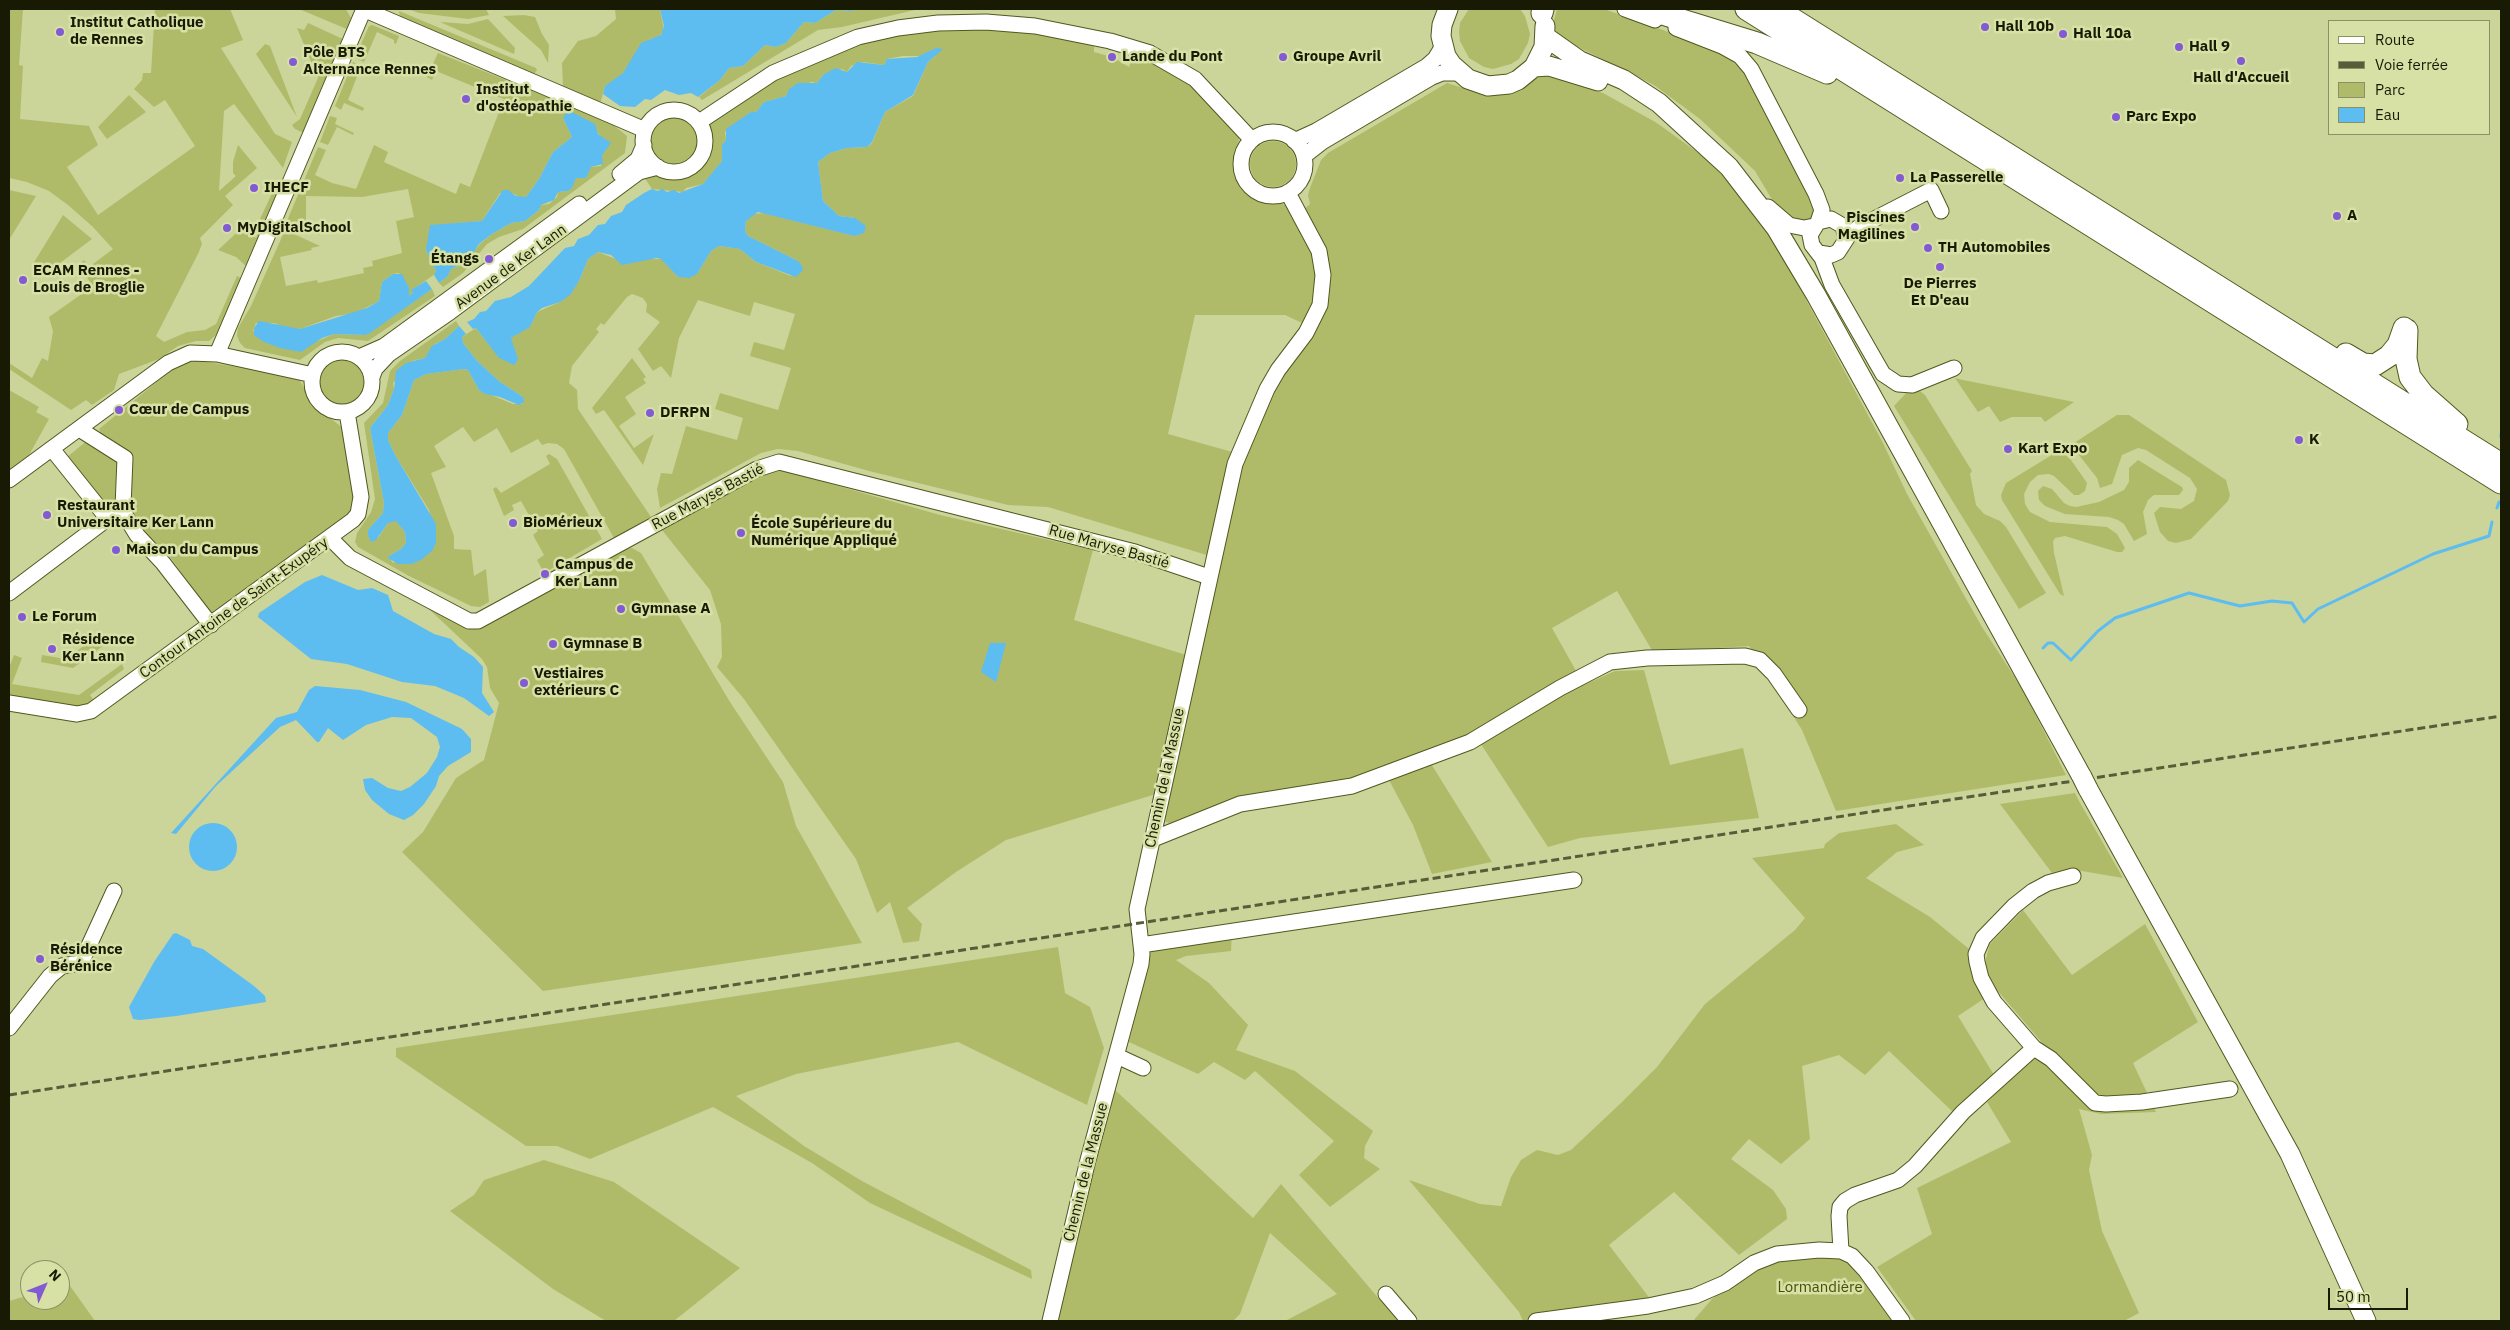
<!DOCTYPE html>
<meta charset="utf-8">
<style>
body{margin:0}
#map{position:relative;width:2510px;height:1330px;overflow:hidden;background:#cbd499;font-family:"IBM Plex Sans",sans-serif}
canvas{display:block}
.frame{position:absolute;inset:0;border:10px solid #181a04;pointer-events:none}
.legend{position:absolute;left:2328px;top:20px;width:162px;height:115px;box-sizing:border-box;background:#d7e1a5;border:1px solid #8b9165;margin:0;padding:6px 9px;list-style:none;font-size:15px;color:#181a04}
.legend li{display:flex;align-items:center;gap:10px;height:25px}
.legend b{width:25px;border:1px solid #8b9165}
.north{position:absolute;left:20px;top:1260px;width:50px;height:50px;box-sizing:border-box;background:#d7e1a5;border:1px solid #8b9165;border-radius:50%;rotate:46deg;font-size:14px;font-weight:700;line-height:20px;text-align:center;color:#181a04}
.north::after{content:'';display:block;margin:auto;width:18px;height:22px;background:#825ad4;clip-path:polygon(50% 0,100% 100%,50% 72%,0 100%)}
.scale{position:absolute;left:2328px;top:1288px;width:80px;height:22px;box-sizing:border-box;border:2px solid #181a04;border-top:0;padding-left:6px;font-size:15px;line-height:18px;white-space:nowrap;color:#181a04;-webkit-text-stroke:4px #d7e1a5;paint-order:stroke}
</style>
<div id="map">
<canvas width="2510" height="1330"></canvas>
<div class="frame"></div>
<ul class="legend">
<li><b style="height:6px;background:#fff"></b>Route</li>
<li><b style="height:6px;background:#575c39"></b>Voie ferrée</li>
<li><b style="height:14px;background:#b0bb6a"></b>Parc</li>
<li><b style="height:14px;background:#5dbcf0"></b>Eau</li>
</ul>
<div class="north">N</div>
<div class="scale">50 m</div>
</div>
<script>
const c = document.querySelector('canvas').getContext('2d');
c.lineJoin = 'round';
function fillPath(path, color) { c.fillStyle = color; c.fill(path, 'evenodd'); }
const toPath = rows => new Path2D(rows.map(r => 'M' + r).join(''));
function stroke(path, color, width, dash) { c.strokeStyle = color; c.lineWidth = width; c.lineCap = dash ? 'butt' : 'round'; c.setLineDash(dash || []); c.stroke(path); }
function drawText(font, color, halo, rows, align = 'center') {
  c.font = font + ' "IBM Plex Sans",sans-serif'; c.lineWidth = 5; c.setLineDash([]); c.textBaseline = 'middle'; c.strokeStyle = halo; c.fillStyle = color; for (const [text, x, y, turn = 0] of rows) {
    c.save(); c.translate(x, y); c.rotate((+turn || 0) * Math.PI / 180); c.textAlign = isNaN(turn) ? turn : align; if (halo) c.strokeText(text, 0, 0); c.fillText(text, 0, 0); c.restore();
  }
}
const green = toPath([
 [9,9,23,9,19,65,23,66,20,119,89,126,98,145,67,167,98,215,195,146,165,100,154,107,134,89,142,80,143,73,151,73,155,9,230,9,243,40,221,48,275,134,292,142,283,168,234,104,224,111,219,191,236,176,233,173,233,162,238,145,257,168,225,196,233,205,200,238,202,244,198,254,156,336,164,342,187,332,205,330,216,324,237,276,243,279,227,314,216,335,209,341,196,341,178,346,159,359,119,374,114,390,92,405,86,400,71,410,9,369,9,363,32,378,42,358,48,361,53,331,49,317,93,286,78,265,84,260,89,267,113,249,93,227,68,205,49,191,27,182,9,178],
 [299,9,346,9,351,18,349,30],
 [408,9,486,9,489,15,468,19,419,13],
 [615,9,660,9,664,30,659,37,650,39,619,78,605,86,600,104,563,88,562,63,578,41,596,36,616,19],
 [857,9,919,9,842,27,818,30,702,100,699,97,720,80,729,68,743,66,765,45,776,47,786,43,804,22,815,23,836,10,852,11],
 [1469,9,1520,9,1525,16,1530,34,1528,43,1519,59,1511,64,1493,69,1484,67,1469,58,1460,41,1459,32,1460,23],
 [1557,9,1604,9,1702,44,1727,56,1741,69,1752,85,1817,209,1812,221,1797,223,1777,208,1755,171,1700,119,1654,85,1566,41,1555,31,1553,24],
 [399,11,536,68,537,70,534,74,400,19],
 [524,15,535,17,542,34,549,45,548,63,541,50,503,16],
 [488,19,515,48,514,54,440,22,468,24],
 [308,23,345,40,304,133,295,129,292,125,300,119,318,78,297,28,304,30],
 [372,25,399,36,396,44,394,43,394,40,377,32,364,62,355,58,369,26],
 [988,27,1094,42,1094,52,1112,57,1129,67,1134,54,1151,60,1199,89,1239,135,1237,170,1248,189,1265,200,1290,206,1294,215,1293,219,1310,204,1308,195,1310,188,1321,160,1328,153,1447,83,1479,93,1501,93,1544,74,1603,93,1657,123,1708,160,1753,209,1788,266,1883,443,1907,494,1982,627,2023,690,2066,775,1836,811,1802,730,1749,646,1653,652,1617,591,1552,628,1584,685,1615,671,1644,670,1670,765,1743,748,1759,818,1580,838,1548,847,1475,735,1425,754,1492,862,1432,874,1413,825,1382,767,1353,778,1225,801,1171,824,1164,821,1156,794,1006,840,956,872,907,908,922,924,919,941,903,943,890,902,877,913,856,859,744,699,717,667,722,657,721,624,710,590,662,530,775,468,940,515,1093,550,1074,620,1199,659,1220,559,1048,507,1008,505,869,471,798,451,778,449,761,453,660,508,657,489,661,473,672,474,686,426,737,440,743,418,715,409,720,393,778,410,791,368,750,356,754,342,784,350,795,314,754,302,750,316,698,300,679,338,671,378,661,366,653,371,638,349,660,322,646,312,647,304,643,298,632,294,627,297,604,325,601,323,596,329,599,332,572,366,569,383,577,390,578,409,651,517,614,538,564,449,557,444,548,443,542,445,538,439,511,453,497,428,474,442,463,427,434,446,446,467,431,473,454,536,454,549,471,550,474,576,486,569,489,602,480,607,471,606,409,576,358,547,355,542,357,533,371,512,375,499,364,423,383,403,390,371,400,361,456,321,459,326,445,339,435,344,425,358,412,361,393,383,394,389,388,405,370,428,384,503,383,513,368,530,368,535,378,538,388,523,396,520,405,532,406,543,401,549,389,556,393,563,436,543,429,510,395,455,388,440,388,433,402,415,414,380,426,374,463,369,468,370,479,390,513,404,522,404,523,397,500,382,477,361,463,343,462,337,476,328,499,357,511,343,511,338,530,326,537,312,560,302,579,281,588,259,598,252,616,259,662,259,678,277,697,274,711,251,719,246,740,249,756,262,791,276,798,261,748,236,745,231,746,221,753,214,765,213,854,236,855,218,839,216,823,201,818,162,830,153,847,148,867,147,872,143,885,112,913,96,928,62,935,56,903,56,887,59,884,65,863,62,851,66,847,72,842,69,824,74,817,83,811,82,786,96,764,102,756,112,751,112,725,132,726,140,722,145,722,161,707,180,703,184,686,188,683,192,652,189,642,174,654,172,682,174,693,169,702,161,706,153,709,125,711,120,776,77,855,43,915,30],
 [1195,315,1285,315,1315,329,1293,359,1273,395,1243,455,1168,434],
 [265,44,270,46,297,117,256,54],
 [438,53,582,110,612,124,627,136,625,153,523,229,499,237,487,244,463,273,443,287,439,283,448,276,451,269,462,265,480,244,492,234,511,223,525,221,539,210,541,205,549,204,557,197,558,192,568,191,576,178,586,178,590,167,601,166,603,140,596,130,563,118,572,137,553,152,539,179,526,197,521,198,512,193,500,193,482,221,449,224,426,250,436,271,435,274,412,290,413,293,409,297,399,273,393,274,382,282,379,301,356,313,336,316,300,329,288,329,274,323,256,323,253,331,315,342,334,334,365,335,432,289,435,296,368,341,338,338,325,342,300,360,245,348,240,343,237,336,238,328,251,306,285,230,320,246,311,248,312,250,280,257,286,286,317,280,318,283,364,273,363,268,373,266,372,261,402,253,396,221,414,217,408,189,362,197,306,196,306,222,331,223,325,232,321,231,319,235,287,221,318,147,326,150,315,175,332,183,356,189,374,145,388,152,384,162,386,163,456,194,460,183,470,187,504,99,436,71,432,80,427,77],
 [353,62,361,66,348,100,364,108,363,111,344,103,341,110,335,106],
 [129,95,146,112,107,139,98,127],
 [330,116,337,118,335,124,354,133,353,135,337,127,328,145,320,142],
 '650 141a24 24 0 1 1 48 0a24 24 0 1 1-48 0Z',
 '1250 164a23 23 0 1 1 46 0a23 23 0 1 1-46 0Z',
 [275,187,280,192,247,267,236,257,218,250,244,226,256,238,263,222,260,219],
 [9,190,36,196,9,240],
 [63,215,92,239,44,275,33,264],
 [632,358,646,377,643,379,646,383,625,397,636,414,619,426,634,448,654,434,643,465,604,410,596,414,592,408],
 '319 382a24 24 0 1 1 48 0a24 24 0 1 1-48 0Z',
 [190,359,290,376,300,381,316,407,344,429,356,497,353,509,347,518,212,614,167,553,151,543,133,517,130,503,131,456,101,434,99,429,180,363],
 [1955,378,1963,380,2074,402,2045,422,2041,417,2012,417,2000,422,1989,406,1978,412],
 [9,390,39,407,36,412,49,419,29,455,9,470],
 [1909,390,1920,391,1925,395,1972,471,1970,474,1976,505,1984,514,2000,521,2006,527,2046,593,2019,609,1894,406],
 [2117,415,2129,415,2226,480,2230,495,2228,501,2191,539,2176,543,2168,541,2160,532,2154,513,2160,507,2181,509,2194,501,2197,489,2190,478,2146,450,2138,448,2122,455,2112,484,2100,488,2097,478,2071,445],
 [88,440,120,463,115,490,117,500,105,511,67,457],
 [2055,453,2063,453,2071,460,2087,483,2085,491,2079,495,2074,495,2054,476,2049,474,2038,475,2030,482,2024,494,2025,504,2030,512,2050,522,2107,527,2117,534,2125,548,2122,552,2117,552,2065,536,2055,538,2053,542,2054,553,2064,596,2060,594,2002,500,2001,495,2006,483],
 [549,454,557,459,602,539,544,573,537,560,544,555,533,535,538,531,521,501,512,505,514,510,504,516,493,489,496,487,501,493,550,464,546,456],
 [2138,460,2182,487,2183,490,2179,495,2154,495,2148,500,2143,512,2147,534,2134,541,2124,524,2118,520,2109,517,2065,514,2045,506,2039,500,2038,491,2043,486,2052,489,2064,503,2070,506,2076,507,2099,502,2124,490,2129,482,2129,468],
 [632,548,641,553,730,702,783,782,796,826,862,943,543,991,402,852,423,832,456,778,484,760,499,703,490,688,487,667,482,659,430,610,431,608,478,627,486,626,625,549],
 [100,634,107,643,73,668,41,662,42,655,66,659],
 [14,655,22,658,12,684,79,695,122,664,124,669,90,695,95,702,85,707,74,708,9,698,9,668],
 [2075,793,2079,801,2123,878,2070,869,2052,873,2000,804],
 [1896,824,1924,845,1897,852,1866,878,1930,917,1985,962,1990,944,2023,910,2072,975,2145,924,2198,1022,2133,1063,2156,1112,2101,1114,2079,1109,2092,1155,2089,1170,2102,1231,2139,1313,2124,1321,1916,1321,1877,1267,1932,1234,1917,1188,2011,1142,1987,1102,2044,1045,1997,990,1958,1016,1994,1075,1954,1113,1889,1051,1865,1075,1839,1055,1802,1066,1810,1139,1781,1164,1749,1139,1731,1159,1773,1190,1786,1209,1787,1219,1739,1255,1674,1192,1609,1245,1651,1300,1595,1307,1608,1321,1523,1321,1519,1312,1409,1180,1480,1204,1501,1206,1511,1177,1521,1160,1537,1150,1558,1155,1571,1150,1622,1102,1657,1067,1705,1004,1795,930,1805,918,1752,858,1824,848,1825,844,1839,833],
 [1232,932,1231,951,1186,956,1176,960,1209,983,1248,1025,1236,1050,1295,1071,1373,1131,1365,1146,1364,1158,1380,1169,1330,1207,1299,1175,1334,1141,1255,1071,1245,1080,1214,1062,1198,1074,1129,1042,1151,951],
 [1058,947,1065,993,1090,1007,1104,1048,1087,1105,958,1042,796,1074,736,1096,804,1146,862,1181,1031,1270,1032,1279,870,1203,812,1163,713,1107,590,1159,557,1146,526,1146,396,1057,396,1048],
 [1114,1089,1253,1218,1281,1184,1398,1321,1285,1321,1337,1294,1270,1233,1240,1314,1233,1321,1057,1321],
 [544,1160,614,1182,740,1268,674,1321,606,1321,553,1289,450,1211,474,1195,484,1180],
 [1788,1255,1842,1258,1855,1266,1895,1321,1693,1321,1712,1299,1740,1278],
 [68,1283,95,1321,9,1321,9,1301,30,1295,30,1300,60,1300,60,1286]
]);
const water = toPath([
 [660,9,857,9,852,11,836,10,815,23,804,22,786,43,776,47,765,45,743,66,729,68,720,80,698,97,691,93,679,95,665,90,651,100,645,99,635,107,620,106,603,94,605,86,623,73,641,43,661,35,664,26],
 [936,48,943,49,928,62,913,95,885,112,872,142,867,147,847,148,830,153,818,162,823,201,839,216,855,218,866,226,864,233,854,236,758,212,746,221,745,231,748,236,798,261,802,266,803,270,796,277,756,262,740,249,719,246,711,251,697,274,689,278,678,277,661,259,657,258,622,265,611,255,598,252,588,259,579,281,570,295,560,302,542,308,537,312,530,327,511,338,517,356,518,360,514,365,499,358,476,328,473,329,467,322,474,319,480,312,486,311,495,301,511,297,529,286,565,248,574,246,578,239,589,235,598,225,605,224,611,216,622,212,626,205,644,193,652,189,658,191,662,189,667,192,674,190,679,193,703,184,722,161,722,145,726,140,726,129,751,112,756,112,764,102,786,96,789,89,798,83,817,83,824,74,836,68,847,72,857,62,884,65,887,59,917,57],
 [568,110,595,124,598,134,611,143,602,155,603,164,591,167,586,178,576,178,572,188,568,191,558,192,554,200,541,205,539,210,525,221,511,223,492,234,479,244,467,262,451,269,448,276,439,283,434,275,436,271,426,250,430,225,482,221,503,190,508,190,516,196,526,197,539,179,553,152,572,137,563,118],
 [393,274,402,274,409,288,409,296,413,293,411,290,426,281,432,289,370,333,365,335,334,334,322,338,301,352,280,348,264,342,254,335,254,328,259,321,300,329,367,308,379,301,382,282],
 [459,326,466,334,462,337,463,343,477,361,500,382,523,397,524,402,519,405,500,397,485,394,479,390,468,370,464,369,426,374,414,380,402,415,388,433,388,440,395,455,436,524,436,543,432,551,421,560,411,564,398,564,388,558,389,556,401,549,406,543,405,532,396,521,388,523,376,540,371,542,368,535,368,530,383,513,384,503,370,428,388,405,394,389,396,371,406,363,425,358,432,346,445,339],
 [322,575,358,590,372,588,388,595,393,611,434,634,451,639,459,647,474,657,483,667,482,693,494,712,489,716,464,698,435,686,402,682,347,664,311,659,258,617,259,613,265,609,305,582],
 [990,643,1006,643,996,682,981,672],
 [315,686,360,690,406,702,462,729,471,739,471,752,448,766,439,776,436,786,424,804,413,815,404,820,389,814,372,800,365,790,363,779,372,778,388,788,401,791,410,787,427,773,437,757,440,747,437,737,411,718,392,717,366,725,343,740,328,728,319,742,317,742,296,720,280,727,216,786,176,834,171,833,276,718,297,712,309,690],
 '189 847a24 24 0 1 1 48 0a24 24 0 1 1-48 0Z',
 [176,933,190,940,192,946,203,949,254,986,265,996,266,1002,176,1016,140,1020,133,1019,129,1007,154,962,173,934]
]);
const stream = toPath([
 [2501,434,2501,437],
 [2497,508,2499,502],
 [2043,648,2048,643,2053,643,2071,660,2098,631,2115,618,2189,593,2240,606,2272,601,2292,603,2304,622,2318,609,2433,554,2489,536,2492,522]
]);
const minor = toPath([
 [363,9,645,130],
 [1625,9,1655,20],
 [1676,28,1722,46,1740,56,1751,69,1816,194,1822,210,1818,222],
 '643 141a31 31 0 1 1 62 0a31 31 0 1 1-62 0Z',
 [699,122,773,73,858,37,898,28,938,23,986,22,1035,26,1110,41,1150,53,1195,79,1252,140],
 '1241 164a32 32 0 1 1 64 0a32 32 0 1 1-64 0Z',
 [1294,141,1316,131,1427,66,1435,59,1443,46],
 [1304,156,1322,142,1432,77,1442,73,1459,73],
 [620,174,638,159,644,145],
 [1768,207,1789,225,1804,228,1814,226],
 [1846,239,1843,226,1831,219,1818,222,1810,235,1812,245,1822,258,1832,285,1883,374,1898,384,1912,385,1954,368],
 [1819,253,1831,255,1838,252,1849,235,1859,227,1931,190,1941,211],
 '312 382a30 30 0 1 1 60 0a30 30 0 1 1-60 0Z',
 [217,354,364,9],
 [359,357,384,346,579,204],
 [372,377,375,369,389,354,450,312,639,172,658,167],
 [84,432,125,458,123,507,126,517,137,535,163,563,211,625],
 [52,449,108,519],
 [9,480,168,363,190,353,217,354,313,375],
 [330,538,350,558,469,621,478,621,757,469,779,462,1135,552,1209,577],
 [9,593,123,507],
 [9,703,77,714,91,711,353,520,358,514,361,497,347,412],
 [1153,839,1240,804,1352,786,1470,742,1560,688,1610,662,1647,658,1745,656,1760,660,1774,674,1799,710],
 [2073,876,2048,883,2033,891,2014,906,1983,938,1976,954,1977,962,1981,978,1994,1002,2034,1048,2051,1059,2095,1103,2106,1104,2142,1102,2230,1089],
 [1141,945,1574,880],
 [9,1028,50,976,62,966,81,963,114,891],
 [1117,1056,1143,1068],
 [1841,1251,1839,1216,1840,1207,1845,1201,1855,1195,1898,1180,1915,1166,1963,1112,2034,1048],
 [1386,1294,1409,1321],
 [1050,1321,1088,1160,1141,964,1142,954,1137,909,1235,464,1267,389,1278,370,1306,333,1320,305,1323,275,1319,251,1288,193],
 [1536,1321,1648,1306,1695,1296,1725,1283,1754,1263,1777,1254,1819,1250,1841,1251,1852,1256,1866,1271,1902,1321]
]);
const major = toPath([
 [1448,9,1442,25,1441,36,1446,56,1452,65,1468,79,1488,86,1509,84,1518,80,1534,67,1544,47,1545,26],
 [1546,37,1580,61,1624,80,1659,103,1729,167,1776,228,1816,295,2082,777],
 [1534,67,1549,66,1598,81],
 [2088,789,2290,1154,2366,1321]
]);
const highway = toPath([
 [1646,9,1757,43,1827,73],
 [1746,9,2501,483],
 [1777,9,2501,464],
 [1542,13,1543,9],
 [2407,330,2406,359,2410,377,2423,394,2457,424],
 [2346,354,2363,364,2375,365,2389,356,2398,345,2404,328]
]);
const rail = toPath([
 [9,1095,2501,716]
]);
const majorBridge = toPath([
 [2082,777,2088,789]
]);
const markers = [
 [1985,27,5,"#825ad4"],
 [60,32,5,"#825ad4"],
 [2063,34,5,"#825ad4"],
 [2179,47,5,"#825ad4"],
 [1112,57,5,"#825ad4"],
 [1283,57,5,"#825ad4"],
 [2241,61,5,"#825ad4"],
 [293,62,5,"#825ad4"],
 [466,99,5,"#825ad4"],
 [2116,117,5,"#825ad4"],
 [1900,178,5,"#825ad4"],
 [254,188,5,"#825ad4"],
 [2337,216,5,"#825ad4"],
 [1915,227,5,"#825ad4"],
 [227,228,5,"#825ad4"],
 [1928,248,5,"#825ad4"],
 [489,259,5,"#825ad4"],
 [1940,267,5,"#825ad4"],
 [23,280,5,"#825ad4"],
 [119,410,5,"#825ad4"],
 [650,413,5,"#825ad4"],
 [2299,440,5,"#825ad4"],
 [2008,449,5,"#825ad4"],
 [47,515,5,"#825ad4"],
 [513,523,5,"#825ad4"],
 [741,533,5,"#825ad4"],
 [116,550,5,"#825ad4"],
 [545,574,5,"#825ad4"],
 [621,609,5,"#825ad4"],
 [22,617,5,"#825ad4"],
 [553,644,5,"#825ad4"],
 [52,649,5,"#825ad4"],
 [524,683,5,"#825ad4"],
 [40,959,5,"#825ad4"]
];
const poiNames = [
 ["Institut Catholique",70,23],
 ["de Rennes",70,40],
 ["Hall 10b",1995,27],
 ["Hall 10a",2073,34],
 ["Hall 9",2189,47],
 ["Pôle BTS",303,53],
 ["Alternance Rennes",303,70],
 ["Lande du Pont",1122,57],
 ["Groupe Avril",1293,57],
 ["Hall d'Accueil",2241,78,"center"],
 ["Institut",476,90],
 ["d'ostéopathie",476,107],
 ["Parc Expo",2126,117],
 ["La Passerelle",1910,178],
 ["IHECF",264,188],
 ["A",2347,216],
 ["Piscines",1905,218,"right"],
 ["Magilines",1905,235,"right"],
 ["MyDigitalSchool",237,228],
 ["TH Automobiles",1938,248],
 ["Étangs",479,259,"right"],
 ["ECAM Rennes -",33,271],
 ["Louis de Broglie",33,288],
 ["De Pierres",1940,284,"center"],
 ["Et D'eau",1940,301,"center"],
 ["Cœur de Campus",129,410],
 ["DFRPN",660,413],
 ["K",2309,440],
 ["Kart Expo",2018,449],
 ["Restaurant",57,506],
 ["Universitaire Ker Lann",57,523],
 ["BioMérieux",523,523],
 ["École Supérieure du",751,524],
 ["Numérique Appliqué",751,541],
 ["Maison du Campus",126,550],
 ["Campus de",555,565],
 ["Ker Lann",555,582],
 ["Gymnase A",631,609],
 ["Le Forum",32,617],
 ["Résidence",62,640],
 ["Ker Lann",62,657],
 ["Gymnase B",563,644],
 ["Vestiaires",534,674],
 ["extérieurs C",534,691],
 ["Résidence",50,950],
 ["Bérénice",50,967]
];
const streetNames = [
 ["Avenue de Ker Lann",511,267,-36],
 ["Rue Maryse Bastié",708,497,-28],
 ["Rue Maryse Bastié",1109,547,16],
 ["Contour Antoine de Saint-Exupéry",234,608,-36],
 ["Chemin de la Massue",1165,778,-78],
 ["Chemin de la Massue",1086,1172,-76]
];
const parkNames = [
 ["Lormandière",1820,1288]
];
fillPath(green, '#b0bb6a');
fillPath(water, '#5dbcf0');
stroke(stream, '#5dbcf0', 3);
stroke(minor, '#51581f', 17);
stroke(major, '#51581f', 21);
stroke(highway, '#51581f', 23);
stroke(minor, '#fff', 15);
stroke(major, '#fff', 19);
stroke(highway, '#fff', 21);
stroke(rail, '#575c39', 3, [8, 4]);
stroke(majorBridge, '#51581f', 21, []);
stroke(majorBridge, '#fff', 19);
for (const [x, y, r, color] of markers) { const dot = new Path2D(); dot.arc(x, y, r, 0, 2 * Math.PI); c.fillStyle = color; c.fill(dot); stroke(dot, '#d7e1a5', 2); }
drawText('bold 15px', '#181a04', '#d7e1a5', poiNames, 'left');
drawText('15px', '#181a04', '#d7e1a5', streetNames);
drawText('15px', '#474e06', '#d7e1a5', parkNames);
</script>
